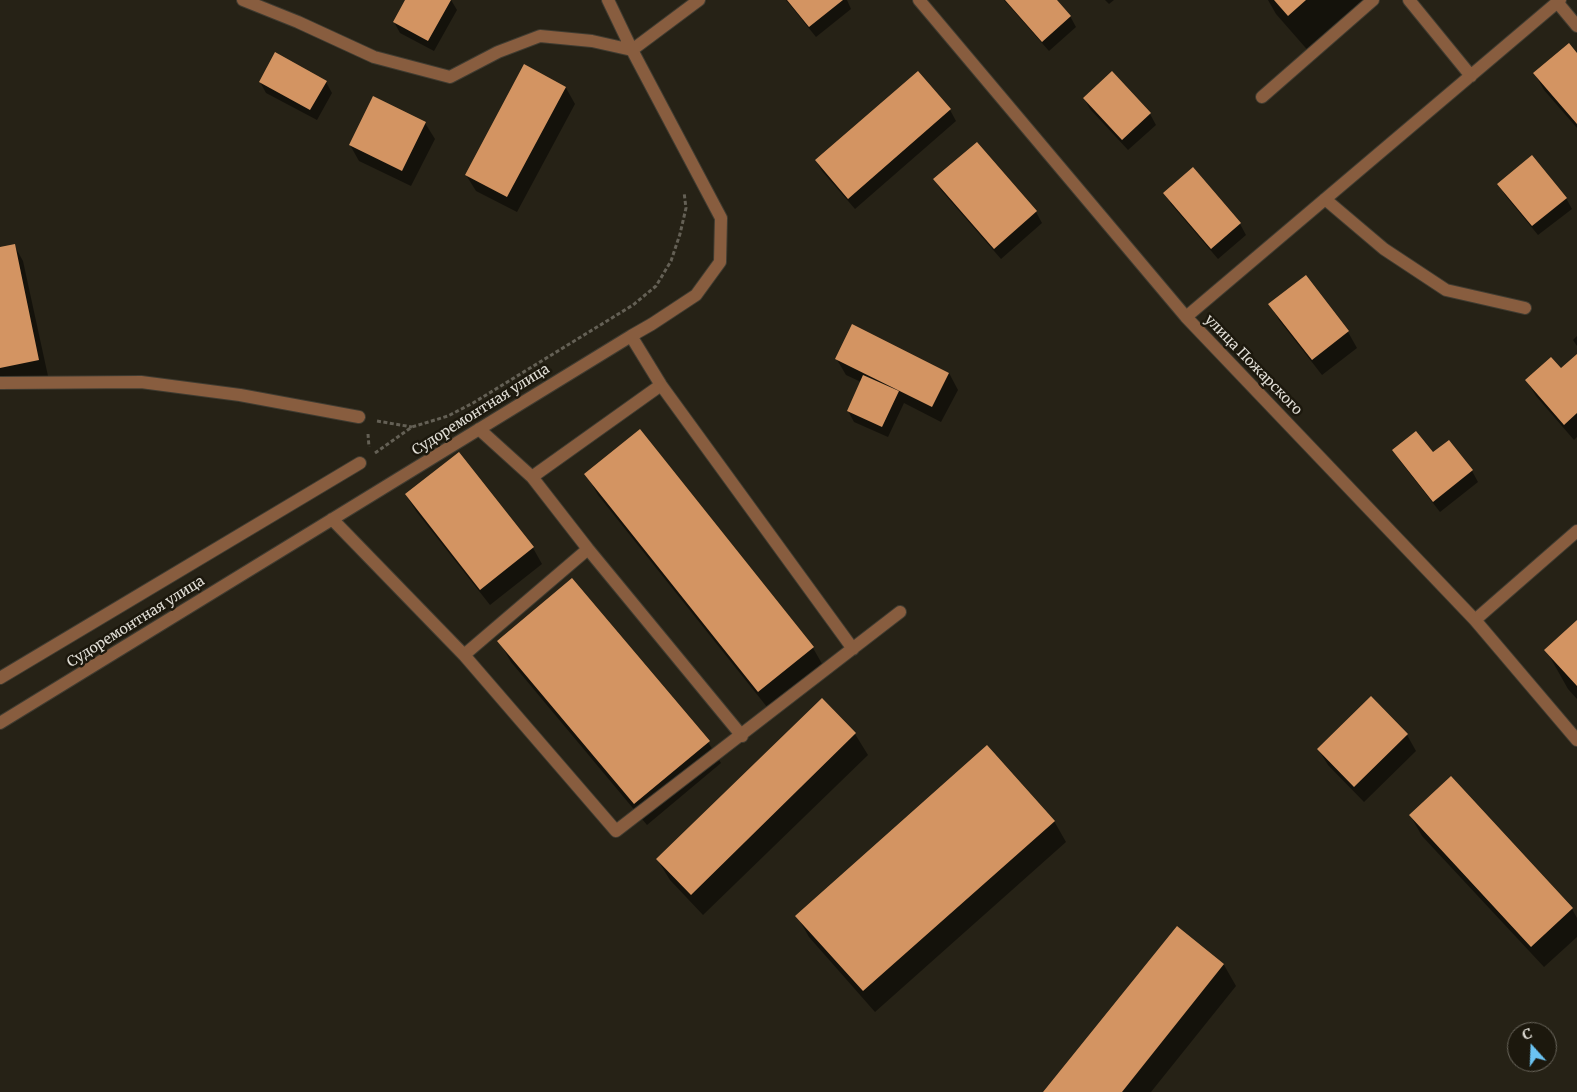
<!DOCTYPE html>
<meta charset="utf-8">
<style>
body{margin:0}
#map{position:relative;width:1577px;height:1092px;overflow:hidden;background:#262216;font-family:Merriweather,serif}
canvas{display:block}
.north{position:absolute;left:1507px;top:1022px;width:50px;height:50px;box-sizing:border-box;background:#1c180d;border:1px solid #6b675d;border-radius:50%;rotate:340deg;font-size:14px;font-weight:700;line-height:20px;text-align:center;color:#e1ded6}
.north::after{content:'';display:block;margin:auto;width:18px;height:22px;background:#6bc3f2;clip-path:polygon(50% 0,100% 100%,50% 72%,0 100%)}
</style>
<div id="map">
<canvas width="1577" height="1092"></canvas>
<div class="north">С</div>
</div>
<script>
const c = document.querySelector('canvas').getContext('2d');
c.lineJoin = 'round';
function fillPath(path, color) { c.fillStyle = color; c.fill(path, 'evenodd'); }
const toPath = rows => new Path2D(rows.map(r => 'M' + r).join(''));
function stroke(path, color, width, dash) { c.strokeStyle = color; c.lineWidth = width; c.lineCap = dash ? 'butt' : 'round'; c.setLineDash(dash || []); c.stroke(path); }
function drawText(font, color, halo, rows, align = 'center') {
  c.font = font + ' Merriweather,serif'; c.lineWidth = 5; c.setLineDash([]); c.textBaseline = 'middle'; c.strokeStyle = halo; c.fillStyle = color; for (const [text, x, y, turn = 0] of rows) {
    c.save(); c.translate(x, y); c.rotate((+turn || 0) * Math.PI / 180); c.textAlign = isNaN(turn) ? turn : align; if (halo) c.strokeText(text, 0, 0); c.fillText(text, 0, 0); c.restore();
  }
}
const shadow = toPath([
 [406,0,451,0,457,10,434,51,400,33,394,22],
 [786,0,847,0,851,9,816,37],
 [1004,0,1055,0,1070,16,1076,27,1049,51],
 [1105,0,1114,0,1109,4],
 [1268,0,1374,0,1311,54,1276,14],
 [1577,55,1577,128,1544,90,1535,74],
 [917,73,950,110,956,121,855,209,822,171,816,161],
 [260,82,326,82,332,93,317,120,266,93],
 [566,88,575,104,517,212,476,191,466,175],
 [1084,98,1150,114,1156,125,1128,150,1090,109],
 [425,123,435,139,411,186,359,161,350,145],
 [976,144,1036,212,1042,223,1001,259,941,190,935,180],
 [1193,169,1240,224,1246,235,1218,259,1171,204,1165,193],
 [1499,184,1566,198,1572,209,1538,235,1505,195],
 [14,245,23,261,48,376,0,386,0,248],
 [1305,277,1348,332,1357,348,1322,375,1279,320,1270,304],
 [1577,336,1577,346,1573,340],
 [1577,356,1577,437,1574,440,1536,396,1526,380,1560,370],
 [836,358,949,373,958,390,941,422,904,403,888,437,854,422,848,411,861,382,846,375],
 [640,431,813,648,825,669,771,712,598,495,586,474],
 [1449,442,1472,471,1478,482,1440,512,1400,461,1394,450,1432,454],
 [458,454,533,548,542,564,490,605,416,511,406,495],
 [1577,622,1577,699,1568,689,1546,650],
 [499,641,708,742,721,763,647,825,511,662],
 [822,699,855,734,868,755,703,915,670,880,657,859],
 [1407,735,1416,751,1364,802,1328,765,1318,749],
 [1451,778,1572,909,1577,918,1577,937,1544,967,1422,836,1410,815],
 [1054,821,1066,842,875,1012,809,937,797,916],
 [1177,927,1224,965,1236,986,1151,1092,1045,1092]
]);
const building = toPath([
 [405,0,451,0,428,41,393,22],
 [787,0,843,0,809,27],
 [1005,0,1057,0,1071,16,1042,42],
 [1274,0,1306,0,1288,16],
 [1569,43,1577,53,1577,124,1533,73],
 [275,52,327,81,310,110,259,82],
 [524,64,566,87,507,197,465,175],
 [918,71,951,109,848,199,815,160],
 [1112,71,1151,113,1122,140,1083,98],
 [373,96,426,122,402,171,349,145],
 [977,142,1037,211,994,249,933,179],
 [1532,155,1567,198,1532,226,1497,184],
 [1193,167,1241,223,1211,249,1163,193],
 [15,244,39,360,0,368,0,247],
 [1306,275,1349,331,1312,360,1268,304],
 [852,324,949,373,932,407,835,359],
 [1577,354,1577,413,1564,425,1525,380,1551,357,1561,368],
 [863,375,899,391,882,427,847,411],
 [640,429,814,647,758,692,584,474],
 [1416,431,1433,452,1449,440,1473,470,1433,502,1392,450],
 [459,452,534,547,480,590,405,494],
 [572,578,710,741,634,804,497,641],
 [1577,620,1577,686,1544,650],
 [1371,696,1408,734,1354,787,1317,749],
 [822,698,856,733,691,895,656,859],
 [987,745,1055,821,863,991,795,916],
 [1451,776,1573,908,1531,947,1409,815],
 [1177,926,1224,964,1122,1092,1043,1092]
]);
const path = toPath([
 [377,421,412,427],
 [368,434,369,447],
 [375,453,412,427,448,416,473,403,633,305,656,286,671,261,680,234,686,208,684,192]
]);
const minor = toPath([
 [243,0,298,22,374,57,450,77,498,52,540,36,592,41,632,50,699,0],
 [919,0,1186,317,1475,620,1577,740],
 [1409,0,1471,76],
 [1557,2,1577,26],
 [1262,97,1373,0],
 [1325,199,1384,249,1446,290,1525,308],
 [1186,317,1560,0],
 [631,336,661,385,853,649],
 [0,383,141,382,240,395,359,417],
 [479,429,532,477,588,549,742,736],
 [532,477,661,385],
 [332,519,464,655,616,831,900,612],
 [1475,620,1577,531],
 [464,655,588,549],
 [0,678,360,463],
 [0,723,631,336,652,324,696,295,720,262,721,218,632,50,608,0]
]);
const streetNames = [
 ["улица Пожарского",1253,365,46],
 ["Судоремонтная улица",481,410,-32],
 ["Судоремонтная улица",136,622,-32]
];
fillPath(shadow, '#0007');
fillPath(building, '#d39462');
stroke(minor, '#403c31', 14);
stroke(path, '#646055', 3, [4, 2.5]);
stroke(minor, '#885d3f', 12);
drawText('14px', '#e1ded6', '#1c180d', streetNames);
</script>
